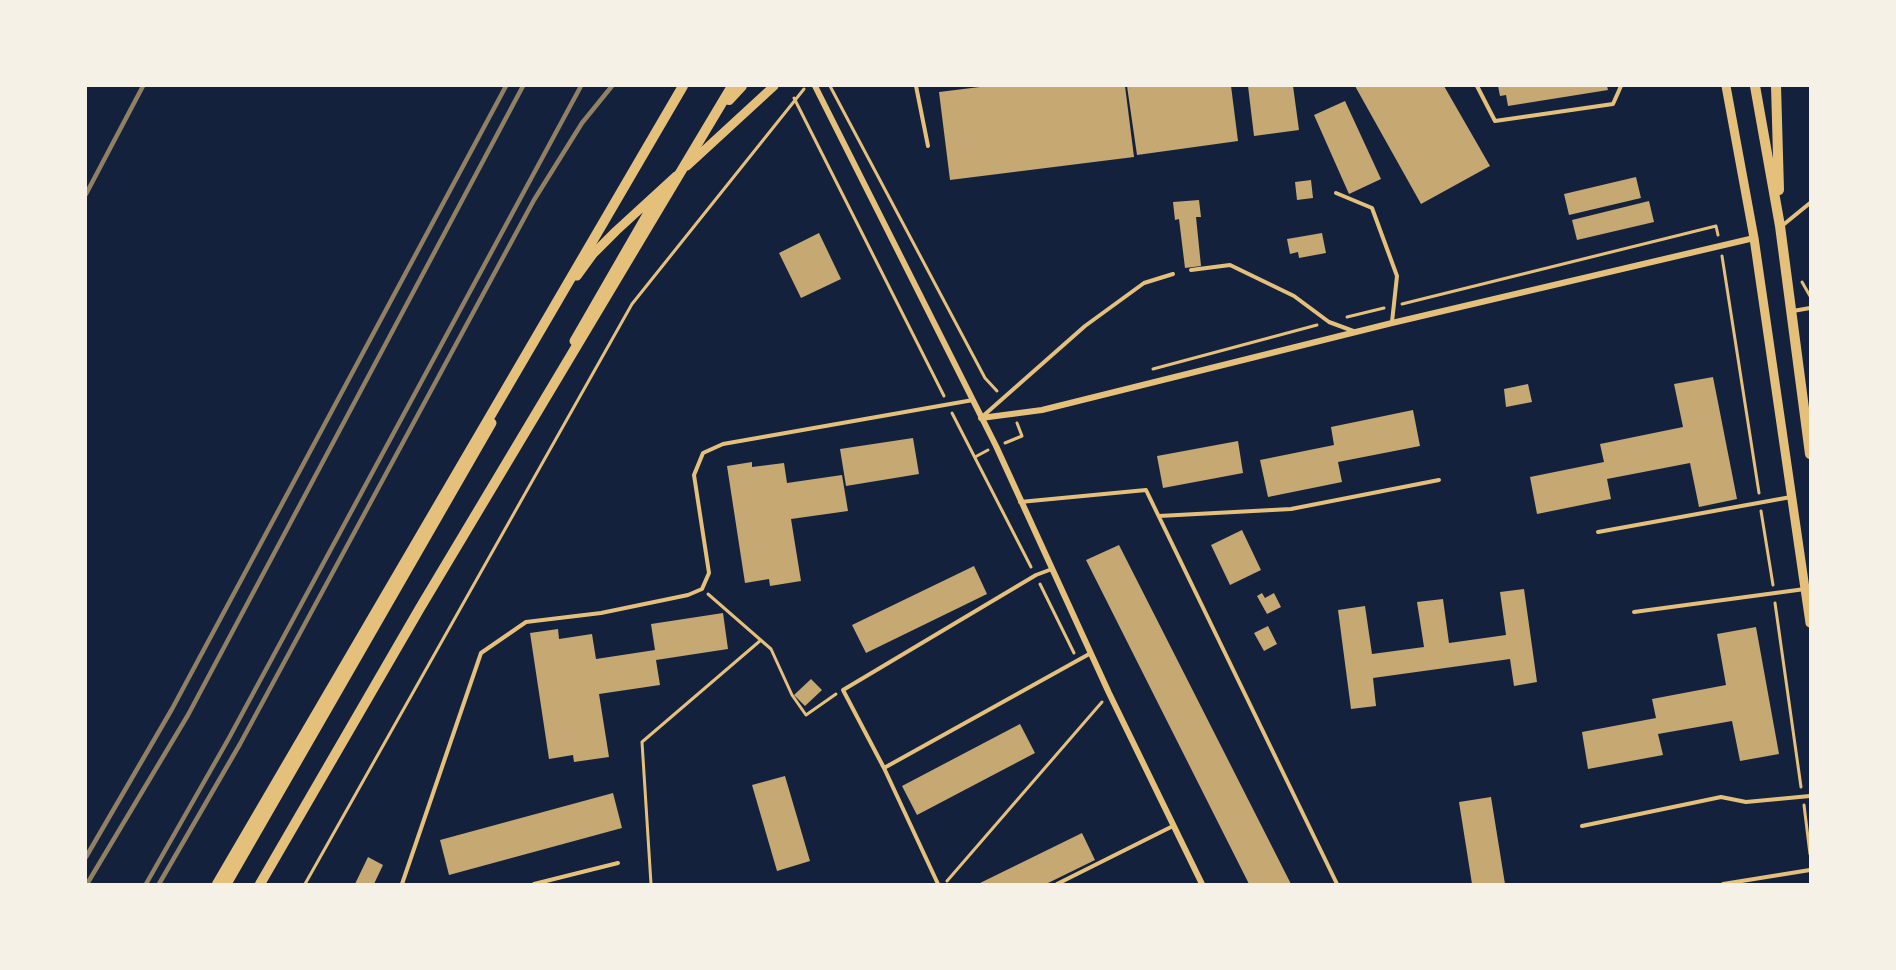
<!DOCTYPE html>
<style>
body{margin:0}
#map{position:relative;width:1896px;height:970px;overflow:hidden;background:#14213d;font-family:"Open Sans",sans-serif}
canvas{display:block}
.frame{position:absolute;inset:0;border:87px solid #f6f1e7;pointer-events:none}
</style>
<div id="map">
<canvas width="1896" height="970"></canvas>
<div class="frame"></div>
</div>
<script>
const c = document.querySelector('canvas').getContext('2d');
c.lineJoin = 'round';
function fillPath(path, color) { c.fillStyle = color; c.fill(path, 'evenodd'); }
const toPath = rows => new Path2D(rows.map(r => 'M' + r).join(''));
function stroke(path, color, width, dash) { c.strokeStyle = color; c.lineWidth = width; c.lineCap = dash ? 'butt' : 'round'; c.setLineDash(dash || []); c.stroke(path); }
const building = toPath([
 [988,86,1125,86,1134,157,950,180,939,92],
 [1127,86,1231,86,1238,141,1137,155],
 [1248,86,1293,86,1299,130,1254,136],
 [1355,86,1444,86,1490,166,1421,204],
 [1498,86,1607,86,1608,90,1508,106,1506,95,1500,96],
 [1345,101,1381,179,1349,194,1314,115],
 [1636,177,1641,198,1569,215,1564,194],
 [1311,180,1313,198,1297,200,1295,182],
 [1199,200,1201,217,1196,217,1201,266,1185,268,1179,219,1175,220,1173,202],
 [1649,201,1654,222,1577,240,1572,220],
 [819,233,841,279,801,298,779,253],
 [1322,233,1326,253,1299,258,1298,252,1290,254,1287,239],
 [1713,377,1737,499,1699,507,1690,463,1607,479,1611,499,1537,514,1530,477,1604,462,1600,444,1683,427,1674,384],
 [1528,384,1532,402,1506,407,1504,389],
 [1413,410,1420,446,1338,462,1342,482,1268,497,1260,460,1334,445,1331,427],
 [913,438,919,474,846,486,840,449],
 [1238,441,1243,473,1163,488,1157,456],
 [752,462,752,467,784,463,787,483,842,475,848,511,791,519,801,581,770,586,769,579,745,583,727,466],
 [1242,530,1261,570,1230,585,1211,545],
 [1119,545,1291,884,1249,884,1086,560],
 [974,566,987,594,866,653,852,625],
 [1524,589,1537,682,1514,686,1510,659,1373,678,1376,706,1351,709,1338,610,1365,606,1372,654,1424,647,1417,602,1443,599,1449,643,1506,635,1500,592],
 [1262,593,1265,598,1274,593,1281,607,1267,614,1257,596],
 [723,613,728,649,656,660,660,685,599,694,609,757,574,762,573,755,549,759,530,633,558,629,559,639,592,634,596,659,655,650,651,624],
 [1268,626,1277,644,1264,651,1254,633],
 [1756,627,1779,754,1740,761,1732,721,1658,734,1663,755,1588,769,1582,732,1656,718,1652,699,1726,685,1717,634],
 [811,679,822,690,805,706,794,695],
 [1020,724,1035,753,917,815,902,786],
 [785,776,810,861,777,871,752,785],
 [613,793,622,828,449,875,440,840],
 [1491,797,1505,884,1472,884,1459,802],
 [1082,833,1095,860,1046,884,978,884],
 [368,857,383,865,374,884,355,884]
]);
const path = toPath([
 [830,86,985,378,997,391],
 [794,98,944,396],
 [1722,256,1759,493],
 [1802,282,1810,296],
 [1402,304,1716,226,1718,235],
 [1347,317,1384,308],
 [1153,369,1317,325],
 [952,413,1031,567],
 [1005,443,1022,436,1017,423],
 [975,457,988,450],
 [1761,511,1773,585],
 [1040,584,1074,653],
 [708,594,771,649,792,695,806,715,836,694],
 [1775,603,1801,787],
 [1804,805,1810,854],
 [947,881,1102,702],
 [305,884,632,304,804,89],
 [651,884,642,742,761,640]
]);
const service = toPath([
 [916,86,928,146],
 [1477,86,1495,121,1613,104,1621,86],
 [1336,193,1372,208,1397,276,1392,322],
 [1783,225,1810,203],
 [1191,270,1230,265,1294,296,1329,322,1356,332],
 [1793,311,1810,308],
 [983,416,1085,326,1144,283,1173,274],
 [1020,502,1146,490,1337,884],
 [1159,516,1291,509,1439,480],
 [1598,532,1791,497],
 [1634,612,1805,589],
 [884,768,1091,653],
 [1582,826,1721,797,1746,802,1810,796],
 [402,884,481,653,526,622,601,613,688,595,702,589,709,573,694,475,703,453,723,444,973,400],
 [534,884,618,863],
 [938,884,884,768,843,690,1036,575,1052,569],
 [1057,884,1173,826],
 [1723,884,1810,870]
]);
const minor = toPath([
 [815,86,996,446,1109,693,1202,884],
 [981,418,1042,410,1392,323,1754,238]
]);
const tertiary = toPath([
 [1726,86,1754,238,1810,623],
 [687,166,774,86],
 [577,276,593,254,616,231,676,176],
 [574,341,657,197],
 [227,884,492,423]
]);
const secondary = toPath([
 [1755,86,1780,226,1810,454],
 [1776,86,1779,190]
]);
const primary = toPath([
 [729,100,742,86],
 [217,884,683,86],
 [260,884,420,608,732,86]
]);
const rail = toPath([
 [86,194,143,86],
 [86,857,172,709,506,86],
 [87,884,188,715,523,86],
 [146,884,229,738,581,86],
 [159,884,240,744,534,200,582,123,612,86]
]);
fillPath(building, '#c6a872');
stroke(path, '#e5c07b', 3);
stroke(service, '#e5c07b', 4);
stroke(minor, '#e5c07b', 6);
stroke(tertiary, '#e5c07b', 9);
stroke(secondary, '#e5c07b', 10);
stroke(primary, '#e5c07b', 10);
stroke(rail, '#918062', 4.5);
</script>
